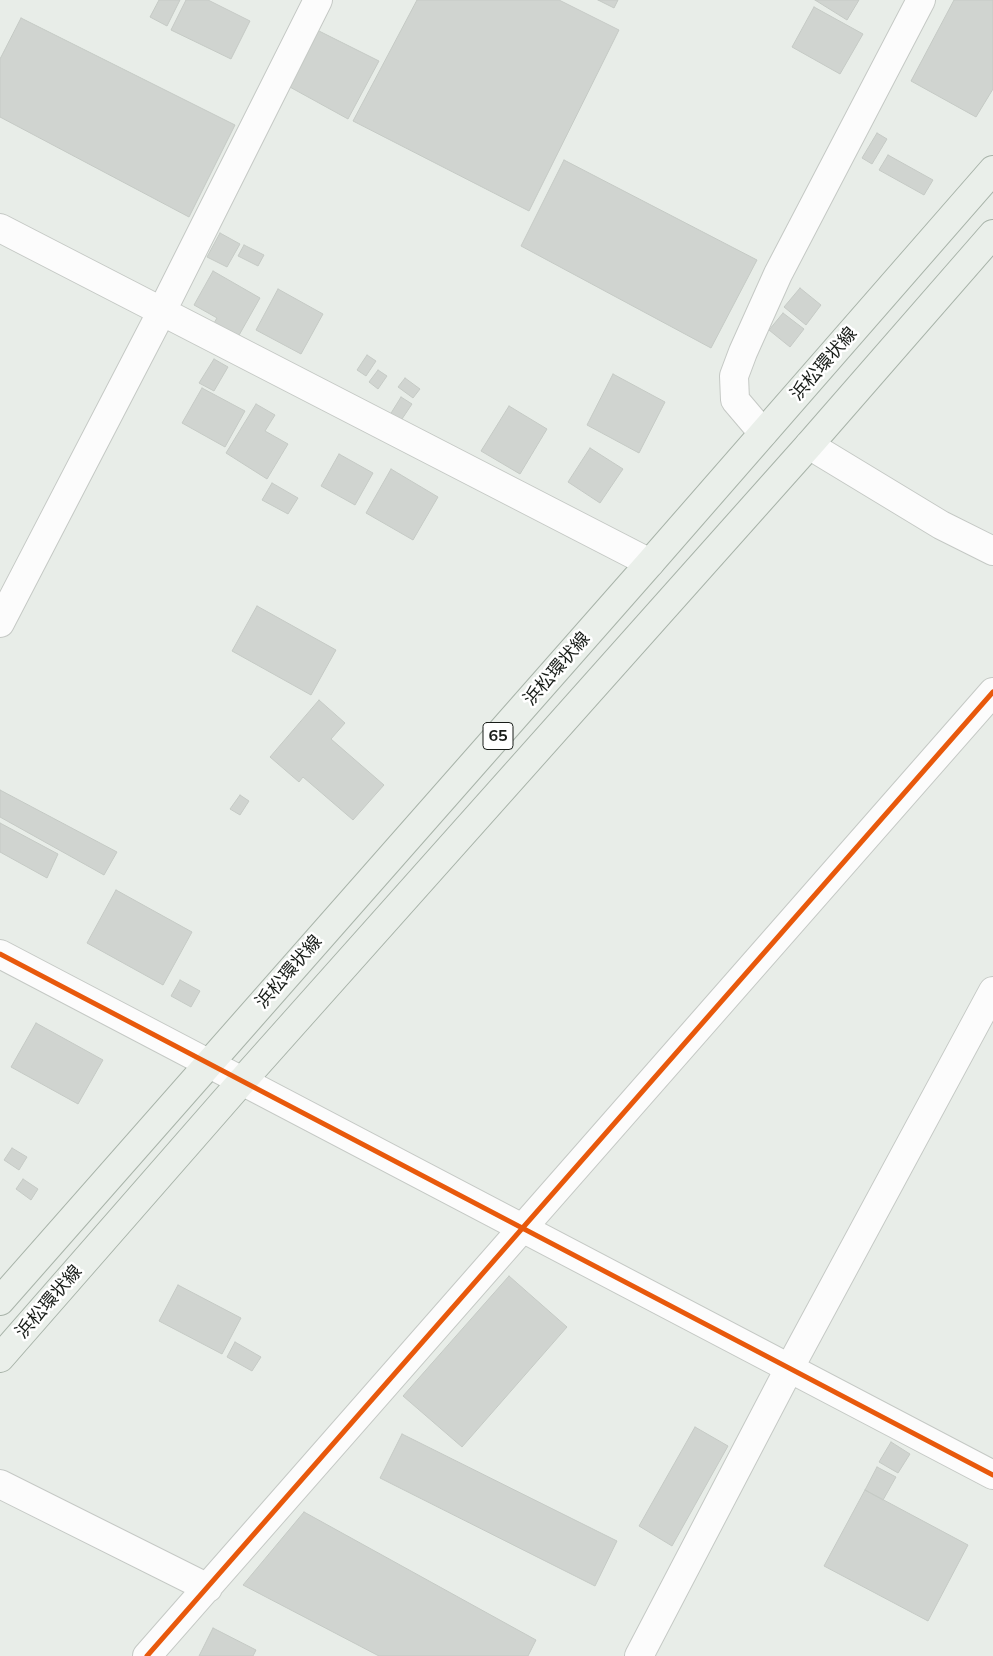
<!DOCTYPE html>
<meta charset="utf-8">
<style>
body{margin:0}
canvas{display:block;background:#e8ede8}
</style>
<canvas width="993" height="1656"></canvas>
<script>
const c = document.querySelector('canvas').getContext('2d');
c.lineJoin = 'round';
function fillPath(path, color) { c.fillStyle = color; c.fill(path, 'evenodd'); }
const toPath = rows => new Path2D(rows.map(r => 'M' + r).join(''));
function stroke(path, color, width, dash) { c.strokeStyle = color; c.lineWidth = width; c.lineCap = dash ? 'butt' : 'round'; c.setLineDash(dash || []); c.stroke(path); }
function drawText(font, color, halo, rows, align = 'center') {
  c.font = font + ' Mulish,"Noto Sans JP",sans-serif'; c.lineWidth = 5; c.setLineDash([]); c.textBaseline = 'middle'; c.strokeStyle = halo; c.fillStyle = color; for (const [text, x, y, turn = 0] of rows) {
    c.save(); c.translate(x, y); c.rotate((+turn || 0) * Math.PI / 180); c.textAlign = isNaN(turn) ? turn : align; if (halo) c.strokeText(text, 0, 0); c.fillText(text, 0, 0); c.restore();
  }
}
const building = toPath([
 [159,0,180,0,167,26,150,17,159,0],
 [186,0,208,0,250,21,231,59,171,30,186,0],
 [417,0,559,0,619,30,529,211,353,121,417,0],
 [598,0,618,0,614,8,598,0],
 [815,0,859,0,847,20,815,0],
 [954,0,993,0,993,89,976,117,911,81,954,0],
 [814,7,863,34,840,74,792,47,814,7],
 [21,18,235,125,189,217,0,117,0,59,21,18],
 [315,29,379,61,348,119,288,86,315,29],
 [877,133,887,139,872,164,862,158,877,133],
 [888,155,933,180,924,195,879,170,888,155],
 [564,160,757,260,711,348,521,246,564,160],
 [220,233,240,244,227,267,207,257,220,233],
 [244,245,264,255,258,266,238,256,244,245],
 [213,271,260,298,238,337,214,323,217,318,194,305,213,271],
 [800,288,821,305,806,325,784,307,800,288],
 [278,289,323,314,301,354,256,330,278,289],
 [783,313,804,329,790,347,769,330,783,313],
 [367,355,376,361,366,376,357,370,367,355],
 [214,359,228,367,214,391,199,383,214,359],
 [378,370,387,376,378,389,369,382,378,370],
 [613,374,665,402,639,453,587,425,613,374],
 [405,378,420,389,413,398,398,387,405,378],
 [202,388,245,411,225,447,182,423,202,388],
 [401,397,412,404,398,425,388,418,401,397],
 [256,404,275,415,265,431,288,444,267,479,226,453,256,404],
 [509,406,547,429,520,474,481,451,509,406],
 [590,448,623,469,600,503,568,482,590,448],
 [339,454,373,473,355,505,321,486,339,454],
 [391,469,438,497,413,540,366,513,391,469],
 [272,483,298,498,288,514,262,500,272,483],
 [257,606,336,650,311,695,232,651,257,606],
 [319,700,345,723,331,739,384,785,353,820,303,777,299,782,270,757,319,700],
 [0,790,117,852,104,875,0,817,0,790],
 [240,795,249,801,240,815,230,809,240,795],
 [0,823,58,854,47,878,0,852,0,823],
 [116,890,192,932,163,985,87,943,116,890],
 [180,980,200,991,191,1007,171,996,180,980],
 [36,1023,103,1060,78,1104,11,1067,36,1023],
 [12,1148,27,1157,19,1170,4,1160,12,1148],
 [23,1179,38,1189,31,1200,16,1189,23,1179],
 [509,1276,567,1327,462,1447,403,1396,509,1276],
 [178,1285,241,1318,222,1354,159,1321,178,1285],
 [235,1342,261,1357,252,1371,227,1357,235,1342],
 [695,1427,728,1446,672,1546,639,1526,695,1427],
 [402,1434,617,1541,595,1586,380,1478,402,1434],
 [891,1442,910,1454,898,1473,879,1462,891,1442],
 [877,1467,896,1477,883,1500,865,1490,877,1467],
 [865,1490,968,1545,928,1621,824,1566,865,1490],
 [304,1512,536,1640,528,1656,379,1656,243,1585,304,1512],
 [213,1628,256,1650,253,1656,199,1656,213,1628]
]);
const minor = toPath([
 [0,228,650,563],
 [763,433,735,400,734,376,743,352,778,274,921,0],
 [809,445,941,525,993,551],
 [0,623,162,311,318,0],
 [0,1484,208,1588],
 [147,1656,993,692],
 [639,1656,789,1369,993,991]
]);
const tertiary = toPath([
 [0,954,993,1475]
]);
const primary = toPath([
 [0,1301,650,563,993,170],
 [0,1358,243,1080,809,445,993,234]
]);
const cycleway = toPath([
 [0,954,993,1475],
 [147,1656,993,692]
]);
const shields = [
 [498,736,30]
];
const shieldNames = [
 ["65",498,736]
];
const streetNames = [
 ["浜松環状線",824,364,-49],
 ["浜松環状線",557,669,-49],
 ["浜松環状線",289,972,-49],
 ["浜松環状線",49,1302,-49]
];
fillPath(building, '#d0d4d0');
stroke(building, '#c5cac5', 1);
stroke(minor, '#c5c9c5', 30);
stroke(tertiary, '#c5c9c5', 30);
stroke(primary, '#a8b3a9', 30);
stroke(minor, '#fcfcfc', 28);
stroke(tertiary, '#fcfcfc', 28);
stroke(primary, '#eaefea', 28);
stroke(cycleway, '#e8590c', 5);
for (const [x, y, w] of shields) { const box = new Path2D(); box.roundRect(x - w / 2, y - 13.5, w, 27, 4); c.fillStyle = '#fff'; c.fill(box); stroke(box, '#181c18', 1); }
drawText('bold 16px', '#181c18', null, shieldNames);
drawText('18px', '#181c18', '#fff', streetNames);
</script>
